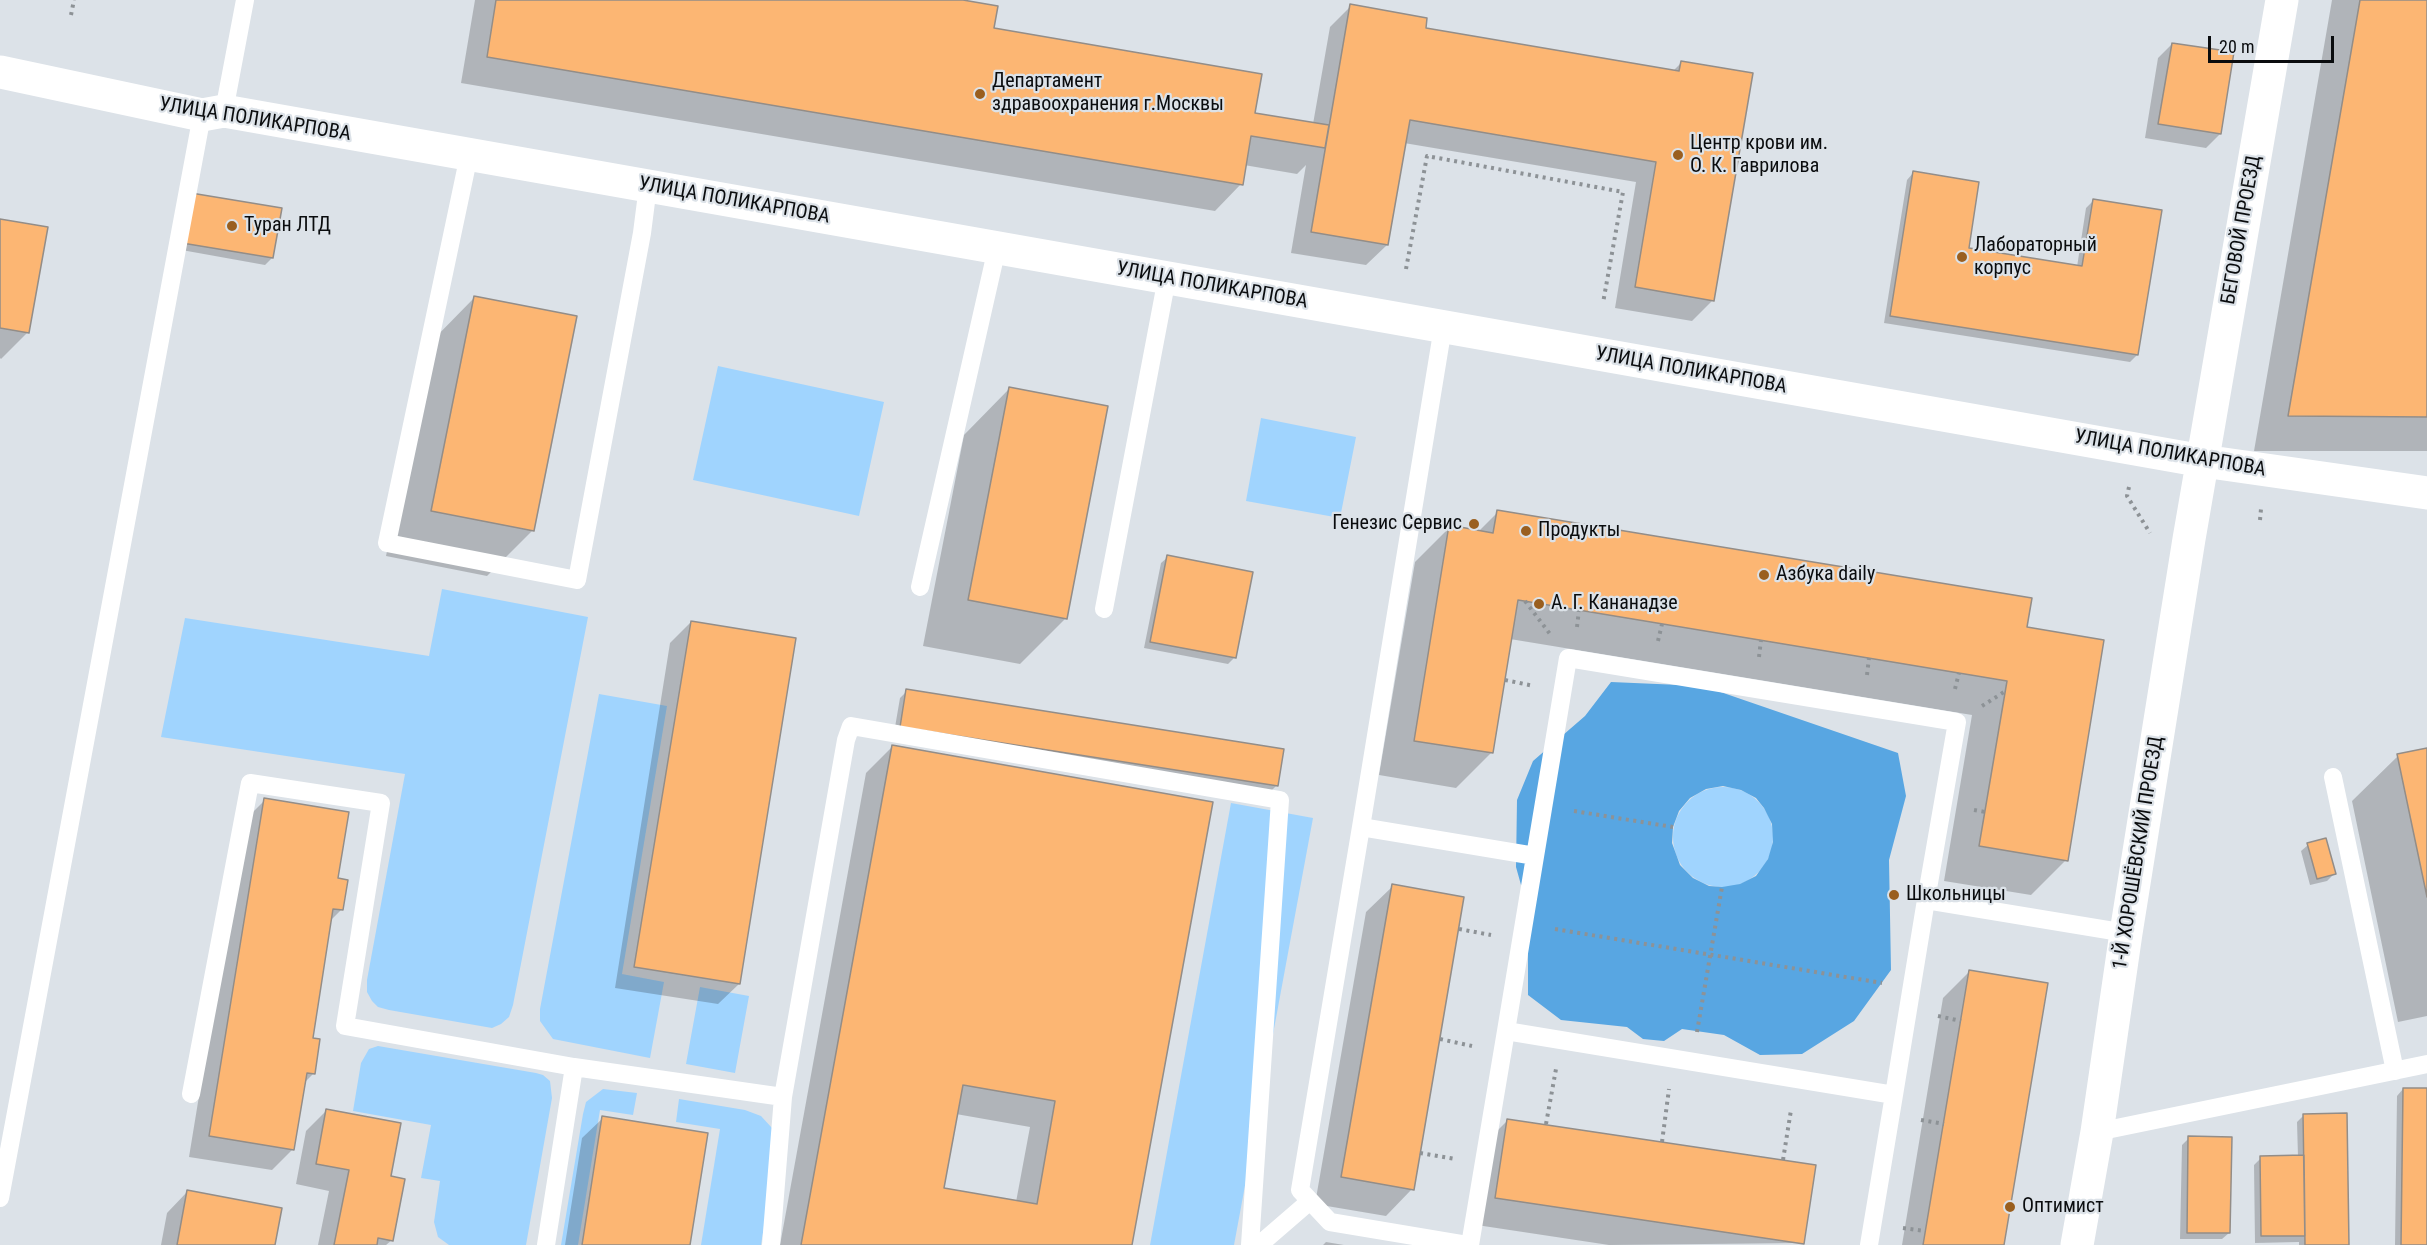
<!DOCTYPE html>
<meta charset="utf-8">
<style>
body{margin:0}
#map{position:relative;width:2427px;height:1245px;overflow:hidden;background:#dce2e8;font-family:"Roboto Condensed",sans-serif}
canvas{display:block}
.scale{position:absolute;left:2208px;top:36px;width:126px;height:27px;box-sizing:border-box;border:3px solid #0a0c0e;border-top:0;padding-left:8px;font-size:18px;line-height:21px;white-space:nowrap;color:#0a0c0e;-webkit-text-stroke:4px #dce2e8;paint-order:stroke}
</style>
<div id="map">
<canvas width="2427" height="1245"></canvas>
<div class="scale">20 m</div>
</div>
<script>
const c = document.querySelector('canvas').getContext('2d');
c.lineJoin = 'round';
function fillPath(path, color) { c.fillStyle = color; c.fill(path, 'evenodd'); }
const toPath = rows => new Path2D(rows.map(r => 'M' + r).join(''));
function stroke(path, color, width, dash) { c.strokeStyle = color; c.lineWidth = width; c.lineCap = dash ? 'butt' : 'round'; c.setLineDash(dash || []); c.stroke(path); }
function drawText(font, color, halo, rows, align = 'center') {
  c.font = font + ' "Roboto Condensed",sans-serif'; c.lineWidth = 4.5; c.setLineDash([]); c.textBaseline = 'middle'; c.strokeStyle = halo; c.fillStyle = color; for (const [text, x, y, turn = 0] of rows) {
    c.save(); c.translate(x, y); c.rotate((+turn || 0) * Math.PI / 180); c.textAlign = isNaN(turn) ? turn : align; if (halo) c.strokeText(text, 0, 0); c.fillText(text, 0, 0); c.restore();
  }
}
const green = toPath([
 [718,366,884,402,859,516,693,480],
 [1261,418,1356,437,1340,518,1246,501],
 [442,589,588,617,513,1005,509,1017,501,1024,492,1028,389,1010,378,1007,372,1001,367,992,367,980,405,774,161,737,185,618,429,656],
 [599,694,667,706,622,974,664,982,650,1058,553,1039,540,1021,540,1009],
 '1673 837a50 50 0 1 1 100 0a50 50 0 1 1-100 0Z',
 [1231,803,1313,818,1234,1245,1150,1245],
 [700,987,749,996,735,1073,686,1064],
 [378,1046,536,1073,543,1075,550,1081,552,1098,526,1245,449,1245,438,1237,434,1222,440,1181,421,1178,431,1125,353,1111,361,1063,369,1049],
 [603,1089,637,1093,633,1115,600,1110,578,1245,561,1245,583,1114,586,1102],
 [679,1099,745,1110,761,1116,772,1128,775,1158,761,1245,701,1245,720,1129,676,1122]
]);
const forest = toPath([
 [1611,682,1703,686,1898,753,1906,796,1889,860,1891,970,1854,1021,1802,1054,1760,1055,1724,1035,1682,1029,1664,1041,1643,1039,1627,1027,1561,1020,1528,995,1528,910,1516,867,1517,800,1533,761,1585,716],
 [1723,786,1741,790,1756,798,1764,808,1772,824,1773,842,1768,859,1756,876,1740,884,1722,887,1709,886,1693,878,1680,865,1672,843,1673,827,1679,811,1690,798,1706,789]
]);
const shadow = toPath([
 [475,0,954,0,992,30,1254,114,1313,124,1330,27,1351,6,1425,29,1673,71,1682,62,1713,300,1692,321,1615,308,1636,182,1404,143,1387,245,1366,265,1291,253,1306,165,1297,174,1244,165,1241,184,1215,211,461,83],
 [2332,0,2427,0,2427,451,2254,451],
 [2172,44,2220,134,2206,148,2145,138,2158,58],
 [1913,173,1967,250,2077,267,2086,208,2093,201,2137,355,2130,362,1884,323,1907,180],
 [185,202,272,258,265,265,176,249],
 [0,220,28,332,1,359,0,358],
 [474,298,533,530,487,576,386,556,429,344],
 [1009,389,1066,618,1020,664,923,646,964,435],
 [1498,512,2025,629,2066,860,2031,895,1944,881,1972,715,1510,639,1491,753,1456,788,1379,775,1415,562,1450,527,1478,532],
 [1168,557,1234,658,1228,664,1144,648,1161,563],
 [691,622,739,984,718,1004,615,988,670,643],
 [907,691,1276,786,1270,792,894,733,900,698],
 [893,746,1131,1245,780,1245,866,773],
 [956,1114,1030,1127,1016,1202,943,1189],
 [2427,750,2427,1016,2398,1022,2352,801,2398,756],
 [265,800,337,879,341,910,330,921,311,1039,313,1074,304,1083,293,1149,272,1170,189,1157,244,821],
 [2308,845,2334,874,2327,881,2310,885,2301,851],
 [1393,886,1412,1189,1386,1216,1315,1204,1366,912],
 [1970,971,2003,1245,1902,1245,1943,998],
 [2403,1089,2427,1089,2427,1245,2395,1245,2397,1096],
 [327,1110,389,1178,392,1240,386,1245,318,1245,329,1191,296,1184,306,1131],
 [2304,1115,2347,1245,2299,1245,2299,1242,2255,1243,2254,1165,2261,1158,2298,1157,2297,1122],
 [603,1118,689,1245,565,1245,582,1138],
 [1508,1120,1802,1243,1609,1245,1470,1224,1481,1147],
 [2189,1138,2229,1233,2222,1239,2180,1239,2182,1145],
 [187,1192,273,1245,161,1245,167,1213],
 [1326,1242,1344,1245,1323,1245]
]);
const building = toPath([
 [496,0,963,0,998,6,994,28,1262,74,1255,113,1329,125,1325,148,1251,136,1243,185,487,57,496,0],
 [2360,0,2427,0,2427,417,2288,416,2360,0],
 [1350,4,1427,18,1426,28,1679,71,1681,61,1753,73,1714,301,1635,287,1656,162,1410,120,1388,245,1311,232,1350,4],
 [2172,43,2234,52,2221,134,2158,124,2172,43],
 [1913,171,1979,182,1969,248,2082,266,2093,199,2162,210,2138,355,1890,316,1913,171],
 [191,193,282,208,273,258,182,243,191,193],
 [0,219,48,227,29,333,0,328,0,219],
 [474,296,577,316,534,531,431,511,474,296],
 [1009,387,1108,406,1067,619,968,600,1009,387],
 [1497,510,2032,598,2027,627,2104,640,2068,861,1979,846,2007,681,1518,600,1493,753,1414,741,1449,525,1493,533,1497,510],
 [1167,555,1253,572,1236,658,1150,642,1167,555],
 [691,621,796,638,740,984,634,967,691,621],
 [906,689,1284,749,1278,786,900,727,906,689],
 [892,745,1213,802,1132,1245,801,1245,892,745],
 [963,1085,1055,1101,1037,1204,944,1188,963,1085],
 [2427,748,2427,897,2397,754,2427,748],
 [264,798,349,812,338,878,348,880,343,910,333,909,313,1038,320,1039,315,1074,307,1073,294,1150,209,1136,264,798],
 [2326,838,2336,874,2317,879,2307,843,2326,838],
 [1392,884,1464,897,1414,1190,1341,1177,1392,884],
 [1969,970,2048,983,2004,1245,1923,1245,1969,970],
 [2403,1088,2427,1088,2427,1245,2401,1245,2403,1088],
 [326,1109,401,1123,391,1176,405,1179,393,1241,378,1238,377,1245,334,1245,349,1170,316,1164,326,1109],
 [2347,1113,2349,1245,2305,1245,2303,1114,2347,1113],
 [602,1116,708,1133,690,1245,582,1245,602,1116],
 [1507,1119,1816,1165,1804,1244,1495,1198,1507,1119],
 [2188,1136,2232,1137,2230,1233,2187,1233,2188,1136],
 [2304,1155,2305,1236,2261,1236,2260,1156,2304,1155],
 [187,1190,282,1208,275,1245,177,1245,187,1190]
]);
const path = toPath([
 [71,15,74,0],
 [1406,269,1427,156,1623,192,1603,303],
 [2129,487,2127,496,2150,533],
 [2260,520,2261,509],
 [1525,601,1550,634],
 [1577,627,1579,610],
 [1658,641,1662,624],
 [1759,657,1761,640],
 [1867,675,1869,658],
 [1505,680,1534,686],
 [1955,689,1959,673],
 [1982,706,2004,692],
 [1974,810,1985,812],
 [1574,811,1673,827],
 [1459,929,1491,935],
 [1555,929,1882,983],
 [1938,1016,1961,1021],
 [1697,1032,1722,887],
 [1440,1039,1472,1046],
 [1921,1120,1944,1124],
 [1546,1124,1556,1069],
 [1662,1142,1669,1089],
 [1420,1153,1455,1159],
 [1783,1160,1791,1110],
 [1903,1228,1925,1231]
]);
const service = toPath([
 [224,111,245,0],
 [469,155,387,543,577,580,642,233,648,186],
 [920,587,997,248],
 [1104,609,1167,278],
 [2333,777,2395,1071],
 [1361,827,1443,327],
 [1926,900,1957,722,1568,658,1506,1031,1894,1095,1926,900,2126,933],
 [191,1094,250,783,381,803,345,1026,574,1067],
 [2097,1132,2427,1064],
 [0,1198,202,115],
 [546,1245,574,1067,783,1097,846,740,851,726,1280,800,1250,1245],
 [771,1245,783,1097],
 [1259,1245,1310,1201],
 [1467,1245,1330,1222,1300,1190,1361,827,1535,856],
 [1470,1245,1506,1031],
 [1869,1245,1894,1095]
]);
const minor = toPath([
 [0,72,202,115,224,111,2203,461,2427,493],
 [2077,1245,2097,1132,2126,933,2189,539,2282,0]
]);
const markers = [
 [980,94,6,"#9a5f1f"],
 [1678,155,6,"#9a5f1f"],
 [232,226,6,"#9a5f1f"],
 [1962,257,6,"#9a5f1f"],
 [1474,524,6,"#9a5f1f"],
 [1526,531,6,"#9a5f1f"],
 [1764,575,6,"#9a5f1f"],
 [1539,604,6,"#9a5f1f"],
 [1894,895,6,"#9a5f1f"],
 [2010,1207,6,"#9a5f1f"]
];
const poiNames = [
 ["Департамент",992,82],
 ["здравоохранения г.Москвы",992,105],
 ["Центр крови им.",1690,144],
 ["О. К. Гаврилова",1690,167],
 ["Туран ЛТД",244,226],
 ["Лабораторный",1974,246],
 ["корпус",1974,269],
 ["Генезис Сервис",1462,524,"right"],
 ["Продукты",1538,531],
 ["Азбука daily",1776,575],
 ["А. Г. Кананадзе",1551,604],
 ["Школьницы",1906,895],
 ["Оптимист",2022,1207]
];
const streetNames = [
 ["УЛИЦА ПОЛИКАРПОВА",255,120,9],
 ["УЛИЦА ПОЛИКАРПОВА",734,201,10],
 ["БЕГОВОЙ ПРОЕЗД",2242,230,-80],
 ["УЛИЦА ПОЛИКАРПОВА",1212,286,10],
 ["УЛИЦА ПОЛИКАРПОВА",1691,371,10],
 ["УЛИЦА ПОЛИКАРПОВА",2170,454,10],
 ["1-Й ХОРОШЁВСКИЙ ПРОЕЗД",2139,853,-81]
];
fillPath(green, '#a0d4fe');
fillPath(forest, '#58a6e2');
fillPath(shadow, '#0003');
fillPath(building, '#fcb673');
stroke(building, '#938d88', 1.5);
stroke(path, '#8d9296', 4, [3, 4.5]);
stroke(service, '#fff', 18);
stroke(minor, '#fff', 33);
for (const [x, y, r, color] of markers) { const dot = new Path2D(); dot.arc(x, y, r, 0, 2 * Math.PI); c.fillStyle = color; c.fill(dot); stroke(dot, '#dce2e8', 2); }
drawText('20px', '#0a0c0e', '#dce2e8', poiNames, 'left');
drawText('20px', '#0a0c0e', '#dce2e8', streetNames);
</script>
